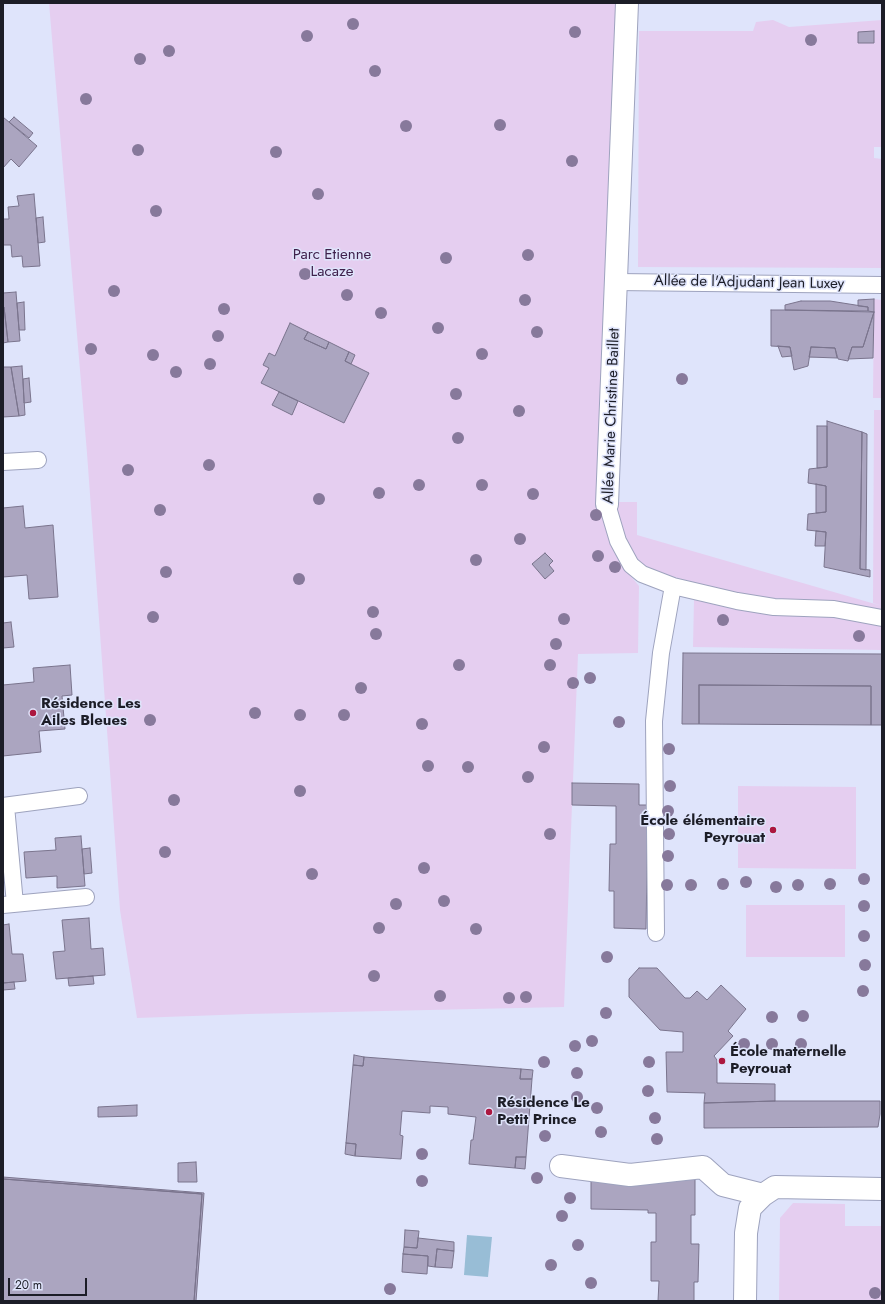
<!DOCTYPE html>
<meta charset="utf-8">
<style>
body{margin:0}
#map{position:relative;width:885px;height:1304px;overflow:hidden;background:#dfe4fb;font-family:Jost,sans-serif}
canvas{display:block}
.frame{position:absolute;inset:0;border:4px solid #1c1d27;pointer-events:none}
.scale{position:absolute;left:8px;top:1278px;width:79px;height:18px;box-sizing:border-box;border:2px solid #1c1d27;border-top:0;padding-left:5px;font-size:12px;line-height:14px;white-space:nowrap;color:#1c1d27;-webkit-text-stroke:3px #dfe4fb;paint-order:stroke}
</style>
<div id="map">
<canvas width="885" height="1304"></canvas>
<div class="frame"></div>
<div class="scale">20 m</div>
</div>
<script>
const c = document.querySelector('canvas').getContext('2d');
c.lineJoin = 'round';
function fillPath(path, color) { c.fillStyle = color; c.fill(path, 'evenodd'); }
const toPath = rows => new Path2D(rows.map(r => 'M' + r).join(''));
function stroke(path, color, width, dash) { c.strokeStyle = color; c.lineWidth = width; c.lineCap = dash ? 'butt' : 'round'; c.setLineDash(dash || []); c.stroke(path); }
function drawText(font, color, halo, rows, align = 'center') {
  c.font = font + ' Jost,sans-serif'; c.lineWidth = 3; c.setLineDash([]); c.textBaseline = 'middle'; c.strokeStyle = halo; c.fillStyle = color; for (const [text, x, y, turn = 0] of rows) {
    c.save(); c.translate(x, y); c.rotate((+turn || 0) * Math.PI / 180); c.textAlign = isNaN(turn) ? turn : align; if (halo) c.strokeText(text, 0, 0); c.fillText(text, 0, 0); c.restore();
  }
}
const green = toPath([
 [49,3,618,3,608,530,614,550,624,568,639,586,638,653,578,654,564,1007,248,1014,137,1018,120,910,87,453],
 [773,20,789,27,882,20,882,147,874,147,874,158,882,159,882,268,638,267,639,31,753,31,756,22],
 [858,32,874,32,874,43,858,43],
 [874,299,882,300,882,398,873,398],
 [874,410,882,410,882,606,873,603],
 [614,502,637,502,637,535,882,606,882,611,834,603,773,598,738,594,644,569,624,540],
 [694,600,737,609,775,614,834,617,882,626,882,650,693,647],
 [738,786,856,787,856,869,738,868],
 [746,905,845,905,845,957,746,957],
 [793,1203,845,1204,845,1226,882,1226,882,1301,779,1301,780,1218]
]);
const water = toPath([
 [467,1235,492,1237,488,1277,464,1275]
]);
const building = toPath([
 [874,31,874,43,858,43,858,32,874,31],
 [3,117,37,146,19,167,11,159,3,168,3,117],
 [14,117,33,133,29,138,9,122,14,117],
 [34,194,40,266,23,267,22,256,12,257,11,245,3,245,3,219,9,219,8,207,19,206,17,196,34,194],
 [43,217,45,242,38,243,36,218,43,217],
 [16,292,20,341,8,342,4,307,3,307,3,293,16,292],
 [874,299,874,312,868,311,868,307,858,306,858,300,874,299],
 [801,301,830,301,868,307,868,311,785,310,785,305,801,301],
 [24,302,25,330,19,330,17,303,24,302],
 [3,307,4,307,8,342,3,343,3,307],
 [771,310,785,310,874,312,863,347,852,347,848,361,838,359,835,348,811,347,808,366,794,370,790,347,771,346,771,310],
 [874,312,873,358,848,359,852,347,863,347,874,312],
 [290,323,308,332,304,339,326,349,329,342,349,352,345,361,369,373,344,423,261,383,269,368,263,365,269,353,275,356,290,323],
 [308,332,329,342,326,349,304,339,308,332],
 [778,346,790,347,792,356,782,357,778,346],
 [811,347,835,348,837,358,809,357,811,347],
 [349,352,355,355,351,364,345,361,349,352],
 [22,366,25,415,19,416,11,367,22,366],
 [3,367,11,367,19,416,3,417,3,367],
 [29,378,31,402,24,403,23,379,29,378],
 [279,392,298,401,292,415,272,405,279,392],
 [827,421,862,432,860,569,870,570,870,577,824,567,826,532,807,530,808,514,826,512,826,486,808,483,809,469,827,467,827,421],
 [817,426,827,426,827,467,817,468,817,426],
 [862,432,867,434,866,570,860,569,862,432],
 [816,484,826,486,826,512,816,513,816,484],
 [23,506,25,528,53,525,58,597,29,599,27,575,3,577,3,508,23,506],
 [816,531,826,532,825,546,815,546,816,531],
 [545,553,553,561,549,565,554,571,545,579,532,564,545,553],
 [11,622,14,647,3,648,3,623,11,622],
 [683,653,882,654,882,725,871,725,871,686,699,685,699,724,682,724,683,653],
 [70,665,72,695,62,696,65,729,39,731,41,752,3,756,3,685,34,682,33,668,70,665],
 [699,685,871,686,871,725,699,724,699,685],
 [572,783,639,784,639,805,648,805,646,929,614,928,614,891,609,891,610,844,616,844,616,806,572,805,572,783],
 [81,836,85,886,57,888,57,876,26,878,24,852,56,850,55,838,81,836],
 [90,848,92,873,84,874,82,849,90,848],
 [89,918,91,949,103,948,105,975,56,979,53,952,65,951,62,920,89,918],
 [9,924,12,954,23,954,26,981,3,983,3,925,9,924],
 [639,968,657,968,685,998,690,998,697,991,707,1000,721,985,746,1009,728,1031,733,1036,714,1056,717,1060,717,1083,775,1084,775,1101,704,1103,705,1093,667,1092,666,1052,683,1052,683,1032,660,1030,629,997,629,979,639,968],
 [93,976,94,984,69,986,68,978,93,976],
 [14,982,15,989,3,990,3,983,14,982],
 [354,1055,364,1057,363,1066,353,1065,354,1055],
 [364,1057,521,1069,520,1079,532,1079,526,1157,516,1157,515,1168,469,1164,471,1140,473,1140,476,1117,448,1114,448,1107,430,1106,430,1113,402,1111,400,1135,403,1136,401,1159,355,1156,356,1144,346,1143,353,1065,363,1066,364,1057],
 [521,1069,533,1070,532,1079,520,1079,521,1069],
 [775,1101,880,1101,880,1114,878,1127,704,1128,704,1103,775,1101],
 [137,1105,137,1116,98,1117,98,1107,137,1105],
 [346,1143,356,1144,355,1156,345,1154,346,1143],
 [516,1157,526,1157,525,1169,515,1168,516,1157],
 [196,1162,197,1182,178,1182,178,1163,196,1162],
 [591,1174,695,1176,695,1215,691,1215,691,1244,699,1244,698,1282,694,1282,694,1301,658,1301,659,1281,651,1281,651,1242,656,1242,656,1213,648,1213,648,1210,591,1209,591,1174],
 [3,1177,204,1193,196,1301,194,1301,202,1194,3,1179,3,1177],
 [3,1179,202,1194,194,1301,3,1301,3,1179],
 [405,1230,419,1231,417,1248,404,1247,405,1230],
 [418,1238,454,1242,454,1251,437,1249,435,1267,428,1266,428,1256,403,1254,404,1247,417,1248,418,1238],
 [437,1249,454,1251,452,1268,435,1267,437,1249],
 [403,1254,428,1256,427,1274,402,1272,403,1254]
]);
const lane = toPath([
 [616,282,882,285],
 [3,462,38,460],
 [607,504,618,541,631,565,642,574,673,586,737,601,774,607,834,609,882,618],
 [3,806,79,796],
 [6,806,15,904],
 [3,905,86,897],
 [656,933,654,721,661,653,673,586]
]);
const street = toPath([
 [607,504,627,3],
 [561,1166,630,1175,703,1167,723,1185,763,1195],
 [745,1301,746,1233,750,1208,763,1195,775,1187,882,1189]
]);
const trees = [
 [353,24],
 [575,32],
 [307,36],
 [811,40],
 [169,51],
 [140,59],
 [375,71],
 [86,99],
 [500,125],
 [406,126],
 [138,150],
 [276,152],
 [572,161],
 [318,194],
 [156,211],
 [528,255],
 [446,258],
 [305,274],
 [114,291],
 [347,295],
 [525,300],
 [224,309],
 [381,313],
 [438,328],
 [537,332],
 [218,336],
 [91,349],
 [482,354],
 [153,355],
 [210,364],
 [176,372],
 [682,379],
 [456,394],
 [519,411],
 [458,438],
 [209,465],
 [128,470],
 [419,485],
 [482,485],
 [379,493],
 [533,494],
 [319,499],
 [160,510],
 [596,515],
 [520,539],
 [598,556],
 [476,560],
 [615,567],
 [166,572],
 [299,579],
 [373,612],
 [153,617],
 [564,619],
 [723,620],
 [376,634],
 [859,636],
 [556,644],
 [459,665],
 [550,665],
 [590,678],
 [573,683],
 [361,688],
 [255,713],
 [300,715],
 [344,715],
 [150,720],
 [619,722],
 [422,724],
 [544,747],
 [669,749],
 [428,766],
 [468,767],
 [528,777],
 [670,786],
 [300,791],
 [174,800],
 [668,811],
 [550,834],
 [669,834],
 [165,852],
 [668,856],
 [424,868],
 [312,874],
 [864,879],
 [746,882],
 [723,884],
 [830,884],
 [667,885],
 [691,885],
 [798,885],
 [776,887],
 [444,901],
 [396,904],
 [864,906],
 [379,928],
 [476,929],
 [864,936],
 [607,957],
 [865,965],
 [374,976],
 [863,991],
 [440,996],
 [526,997],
 [509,998],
 [606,1013],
 [803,1016],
 [772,1017],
 [592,1041],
 [744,1044],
 [772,1044],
 [801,1044],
 [575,1046],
 [544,1062],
 [649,1062],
 [577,1073],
 [648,1091],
 [577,1097],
 [597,1108],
 [655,1118],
 [601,1132],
 [545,1136],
 [657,1139],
 [422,1154],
 [537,1178],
 [422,1181],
 [570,1198],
 [562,1216],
 [578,1245],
 [551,1265],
 [591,1283],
 [390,1289],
 [875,1293]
];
const markers = [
 [33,713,4,"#ac173f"],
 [773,830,4,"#ac173f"],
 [722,1061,4,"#ac173f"],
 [489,1112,4,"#ac173f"]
];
const parkNames = [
 ["Parc Etienne",332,255],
 ["Lacaze",332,272]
];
const streetNames = [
 ["Allée de l'Adjudant Jean Luxey",749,283,1],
 ["Allée Marie Christine Baillet",612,416,-88]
];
const poiNames = [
 ["Résidence Les",41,704],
 ["Ailes Bleues",41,721],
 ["École élémentaire",765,821,"right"],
 ["Peyrouat",765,838,"right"],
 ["École maternelle",730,1052],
 ["Peyrouat",730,1069],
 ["Résidence Le",497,1103],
 ["Petit Prince",497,1120]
];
fillPath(green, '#e5cef0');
fillPath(water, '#98bdd6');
fillPath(building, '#aba5c0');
stroke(building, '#7a748d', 1);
stroke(lane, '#9ea3be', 18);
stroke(street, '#9ea3be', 24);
stroke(lane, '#fff', 16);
stroke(street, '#fff', 22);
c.fillStyle = '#87799b';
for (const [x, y] of trees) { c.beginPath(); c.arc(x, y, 6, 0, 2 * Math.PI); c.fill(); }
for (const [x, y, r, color] of markers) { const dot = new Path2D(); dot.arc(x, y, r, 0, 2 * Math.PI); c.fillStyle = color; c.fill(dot); stroke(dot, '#dfe4fb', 1.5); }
drawText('15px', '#3f214c', '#dfe4fb', parkNames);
drawText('15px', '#1c1d27', '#dfe4fb', streetNames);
drawText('bold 15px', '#1c1d27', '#dfe4fb', poiNames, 'left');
</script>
